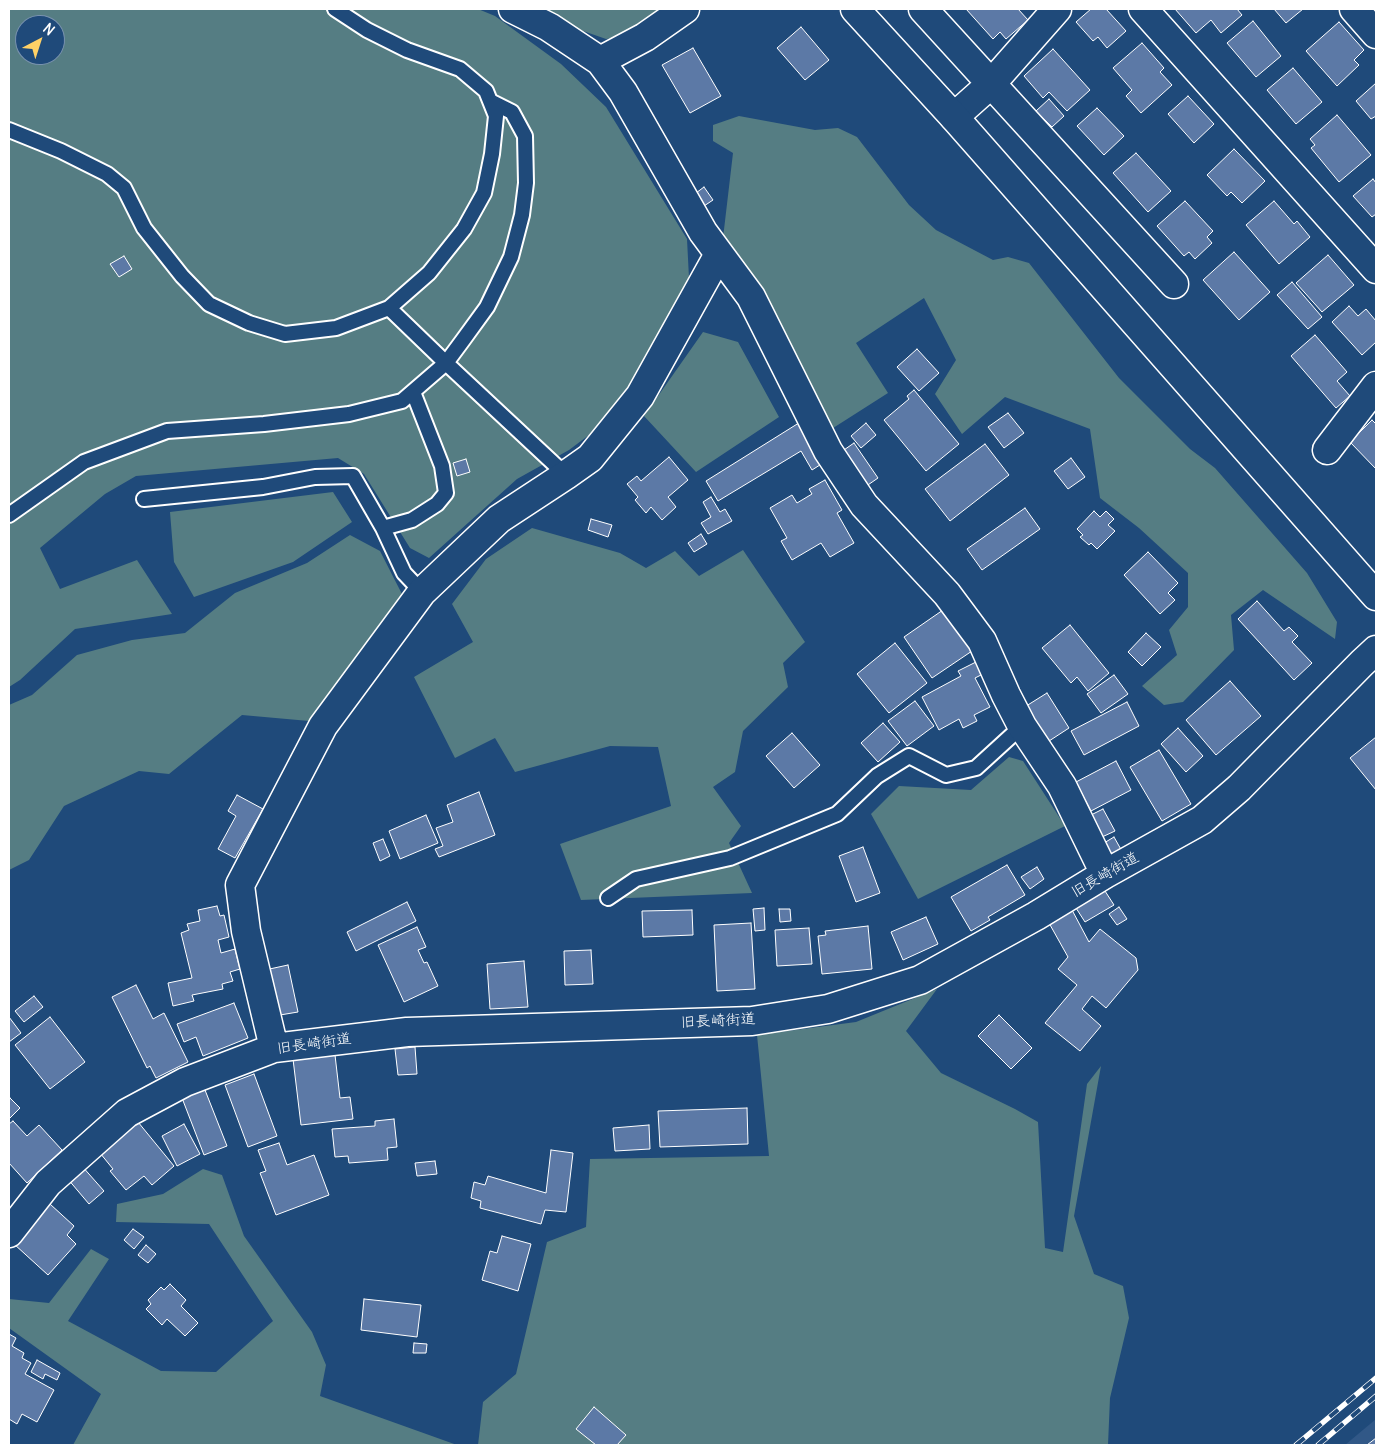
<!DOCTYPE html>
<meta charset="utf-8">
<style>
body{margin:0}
#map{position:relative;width:1385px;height:1454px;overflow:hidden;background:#1f4a7a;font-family:Delius,sans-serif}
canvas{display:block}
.frame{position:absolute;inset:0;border:10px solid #fff;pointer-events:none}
.north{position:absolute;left:15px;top:15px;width:50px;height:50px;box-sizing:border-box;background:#1f4a7a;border:1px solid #7992af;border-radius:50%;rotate:40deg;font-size:14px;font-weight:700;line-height:20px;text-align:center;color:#fff}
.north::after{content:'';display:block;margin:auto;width:18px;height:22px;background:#ffd166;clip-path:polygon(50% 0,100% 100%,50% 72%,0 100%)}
</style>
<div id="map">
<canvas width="1385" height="1454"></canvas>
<div class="frame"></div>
<div class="north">N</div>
</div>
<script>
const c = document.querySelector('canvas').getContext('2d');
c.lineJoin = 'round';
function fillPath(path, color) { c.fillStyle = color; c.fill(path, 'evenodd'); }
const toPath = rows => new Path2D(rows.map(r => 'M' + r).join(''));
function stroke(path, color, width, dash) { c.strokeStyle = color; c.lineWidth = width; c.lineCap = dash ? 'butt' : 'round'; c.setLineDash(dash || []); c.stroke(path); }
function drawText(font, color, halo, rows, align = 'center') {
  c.font = font + ' Delius,"Klee One",sans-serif'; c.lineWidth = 4; c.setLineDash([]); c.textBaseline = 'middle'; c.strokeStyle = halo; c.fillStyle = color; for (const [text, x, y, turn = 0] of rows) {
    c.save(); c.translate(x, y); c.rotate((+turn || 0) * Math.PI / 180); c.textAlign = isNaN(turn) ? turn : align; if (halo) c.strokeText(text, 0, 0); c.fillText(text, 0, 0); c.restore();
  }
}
const built = toPath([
 [1376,1419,1376,1445,1345,1445]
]);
const green = toPath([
 [9,9,478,9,495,16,561,64,606,107,687,239,689,278,628,389,589,435,569,450,517,479,429,558,410,548,364,474,338,458,136,476,105,494,40,548,60,589,137,560,172,614,75,629,20,680,9,687],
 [25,25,55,25,55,55,25,55],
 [540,9,671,9,626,36,606,39,546,18],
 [739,116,815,130,838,128,857,137,909,205,936,230,993,260,1008,257,1029,263,1119,378,1190,449,1215,468,1307,573,1337,622,1335,639,1263,590,1231,615,1234,650,1183,702,1164,705,1142,686,1177,655,1169,630,1188,607,1188,573,1139,528,1100,498,1090,429,1005,397,962,434,935,394,956,360,924,298,856,343,888,393,830,430,764,292,723,238,733,153,713,141,713,125],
 [703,332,738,342,779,417,696,472,644,416],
 [333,492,352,522,293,562,194,597,174,562,170,512],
 [532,528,620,553,646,568,675,551,699,576,743,550,805,642,783,663,788,687,743,731,735,772,713,787,741,826,729,843,752,893,581,900,560,844,671,806,658,747,610,746,515,772,495,738,455,758,414,677,473,642,452,604,486,559],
 [350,535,380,551,404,598,326,705,309,721,242,715,169,774,139,771,64,806,29,860,9,870,9,705,32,695,77,655,132,640,185,633,235,593,307,563],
 [1009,757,1023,761,1065,826,918,899,871,814,899,786,971,790],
 [937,989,906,1031,941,1073,1015,1109,1038,1122,1045,1248,1063,1252,1087,1084,1101,1066,1074,1216,1094,1274,1123,1286,1129,1318,1110,1398,1108,1445,478,1445,483,1402,516,1374,547,1242,586,1227,590,1159,769,1156,757,1035,856,1022],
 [203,1169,222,1175,244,1236,312,1332,326,1365,320,1396,457,1445,73,1445,101,1394,9,1328,9,1299,49,1303,91,1249,109,1259,68,1321,161,1371,216,1372,273,1321,209,1224,116,1222,117,1204,163,1194]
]);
const building = toPath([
 [966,9,1018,9,1028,20,1006,39,1000,32,993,39,966,9],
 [1091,9,1106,9,1126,31,1107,48,1098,37,1093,41,1076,22,1091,9],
 [1175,9,1237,9,1242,15,1221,33,1211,20,1196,33,1175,9],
 [1274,9,1303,9,1286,23,1274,9],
 [1253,21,1281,56,1256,77,1227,43,1253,21],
 [1339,22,1364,50,1354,60,1359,65,1337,86,1306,51,1339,22],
 [801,27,829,60,805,80,777,48,801,27],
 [1142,43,1164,68,1160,72,1172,85,1141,113,1126,96,1132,90,1113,68,1142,43],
 [693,48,721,96,690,113,662,65,693,48],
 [1053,49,1090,90,1067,111,1049,92,1043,98,1024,76,1053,49],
 [1293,68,1322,102,1296,124,1267,90,1293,68],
 [1376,83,1376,116,1371,119,1356,101,1376,83],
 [1188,96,1214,124,1194,143,1168,114,1188,96],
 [1049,99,1064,116,1052,127,1036,111,1049,99],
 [1097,108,1124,136,1104,155,1077,126,1097,108],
 [1337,115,1371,155,1339,182,1311,148,1315,145,1310,139,1337,115],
 [1234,149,1265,181,1242,203,1231,192,1227,196,1207,175,1234,149],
 [1136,153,1171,191,1148,212,1113,173,1136,153],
 [1373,179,1376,183,1376,214,1372,217,1353,196,1373,179],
 [704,187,713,200,704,206,696,193,704,187],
 [1185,201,1213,231,1207,237,1212,243,1195,259,1189,252,1184,256,1157,226,1185,201],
 [1274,201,1294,224,1297,221,1310,237,1279,264,1246,225,1274,201],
 [1234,252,1270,292,1239,320,1203,280,1234,252],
 [1328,255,1354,285,1322,312,1296,283,1328,255],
 [124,256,132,269,119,277,110,264,124,256],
 [1292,282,1322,317,1308,329,1277,295,1292,282],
 [1349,306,1358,316,1366,309,1376,321,1376,342,1362,355,1332,322,1349,306],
 [1315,335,1347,372,1337,381,1350,396,1336,408,1291,356,1315,335],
 [917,349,939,373,919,391,897,367,917,349],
 [914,390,959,444,926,471,884,420,909,399,907,396,914,390],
 [1008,413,1024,433,1004,448,988,427,1008,413],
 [1372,420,1376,424,1376,469,1350,442,1372,420],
 [802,421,823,463,812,470,801,451,718,501,706,481,802,421],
 [866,423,876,435,861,448,851,436,866,423],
 [854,443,878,478,865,487,841,452,854,443],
 [985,444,1009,475,950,521,925,489,985,444],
 [669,457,688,480,668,497,676,507,662,520,651,507,646,513,635,500,638,497,627,484,637,476,641,481,669,457],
 [1071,458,1085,477,1068,489,1054,471,1071,458],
 [466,459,470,472,457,476,453,463,466,459],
 [825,480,842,510,837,513,854,543,830,557,821,543,792,560,781,541,787,538,770,508,792,495,797,503,812,494,809,489,825,480],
 [711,497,720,512,725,509,732,521,708,534,701,523,711,517,703,502,711,497],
 [1025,508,1040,529,982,570,967,549,1025,508],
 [1094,511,1100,517,1106,511,1114,519,1108,525,1115,531,1097,549,1091,543,1089,545,1080,537,1083,535,1077,529,1094,511],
 [591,519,612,525,608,537,588,530,591,519],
 [701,534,707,544,694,552,688,543,701,534],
 [1148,552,1178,583,1168,593,1175,600,1160,614,1124,575,1148,552],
 [1257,601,1284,631,1289,627,1298,636,1292,642,1312,663,1294,680,1238,619,1257,601],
 [943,610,972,651,932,678,904,637,943,610],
 [1070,625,1109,673,1088,691,1077,677,1071,683,1042,648,1070,625],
 [1146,633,1161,647,1142,666,1128,652,1146,633],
 [895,643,927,683,889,713,857,674,895,643],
 [976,662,983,674,975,678,990,707,974,715,977,721,963,728,959,719,939,730,922,697,961,676,958,671,976,662],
 [1114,675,1128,694,1101,713,1087,694,1114,675],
 [1230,681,1261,716,1216,755,1186,720,1230,681],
 [1047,693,1069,728,1046,743,1023,708,1047,693],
 [915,701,934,726,907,746,888,721,915,701],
 [1127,702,1139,726,1084,755,1071,731,1127,702],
 [883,723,900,742,878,762,861,743,883,723],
 [1178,728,1203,756,1186,772,1161,744,1178,728],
 [792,733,820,765,794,788,766,756,792,733],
 [1376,737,1376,790,1350,758,1376,737],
 [1159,750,1191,804,1162,821,1130,767,1159,750],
 [1116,761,1131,790,1091,811,1076,782,1116,761],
 [479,792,495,835,439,857,435,849,443,846,436,828,453,822,447,805,479,792],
 [237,795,263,809,235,858,218,849,236,816,228,811,237,795],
 [1103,809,1115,831,1102,837,1091,815,1103,809],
 [426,815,438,843,400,859,389,831,426,815],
 [1114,837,1123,853,1113,858,1104,843,1114,837],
 [383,839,390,856,380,861,373,843,383,839],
 [863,847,880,893,856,902,839,856,863,847],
 [1007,865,1025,895,988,917,990,920,971,931,951,897,1007,865],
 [1037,867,1044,879,1030,889,1021,877,1037,867],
 [1105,891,1114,905,1085,922,1076,908,1105,891],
 [407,902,416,921,356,951,347,932,407,902],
 [217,906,220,916,224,915,229,937,218,940,221,953,235,949,240,969,230,972,233,981,222,984,223,989,192,995,194,1001,173,1006,168,983,192,978,181,933,189,930,187,924,200,921,198,910,217,906],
 [1119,907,1127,919,1117,925,1109,914,1119,907],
 [764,908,765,930,755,931,753,909,764,908],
 [779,909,790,909,791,921,780,922,779,909],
 [692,910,693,935,643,937,642,911,692,910],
 [1072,910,1089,942,1100,929,1136,958,1138,970,1106,1008,1092,996,1082,1009,1101,1026,1080,1051,1045,1023,1077,985,1058,969,1068,957,1049,923,1072,910],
 [926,917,938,944,903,960,891,932,926,917],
 [751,923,755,989,717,991,714,925,751,923],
 [868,926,872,969,822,974,818,936,826,935,825,931,868,926],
 [417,927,426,947,418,950,424,963,427,962,438,986,404,1002,378,945,417,927],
 [809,928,812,964,777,966,775,930,809,928],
 [591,950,593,984,565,985,564,951,591,950],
 [524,961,528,1007,490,1009,487,964,524,961],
 [288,965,298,1012,274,1016,265,970,288,965],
 [136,985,153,1019,164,1013,188,1062,156,1078,150,1066,147,1068,112,997,136,985],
 [34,996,43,1007,24,1022,15,1011,34,996],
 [234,1003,248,1038,203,1056,196,1037,184,1042,177,1024,234,1003],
 [999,1015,1032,1048,1011,1069,978,1036,999,1015],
 [9,1017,21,1033,9,1042,9,1017],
 [50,1017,85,1062,50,1089,15,1045,50,1017],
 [415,1047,417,1074,398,1075,395,1049,415,1047],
 [335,1055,340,1098,350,1097,353,1119,301,1125,293,1059,335,1055],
 [254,1074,277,1136,248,1147,225,1085,254,1074],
 [205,1090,227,1146,204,1155,182,1098,205,1090],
 [10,1098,20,1108,9,1119,9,1099,10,1098],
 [747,1108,748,1144,660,1147,658,1111,747,1108],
 [394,1119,397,1147,387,1148,388,1160,349,1163,348,1156,335,1157,332,1129,375,1126,375,1121,394,1119],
 [13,1121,27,1136,39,1125,62,1150,27,1183,9,1163,9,1124,13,1121],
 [138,1122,174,1166,152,1185,144,1176,126,1190,110,1171,113,1169,100,1153,138,1122],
 [184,1124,200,1154,177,1166,162,1136,184,1124],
 [649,1125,650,1149,615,1151,613,1128,649,1125],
 [279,1143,287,1165,314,1155,329,1195,276,1215,260,1173,266,1171,258,1150,279,1143],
 [551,1150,573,1153,566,1212,545,1210,541,1224,480,1208,481,1201,471,1198,474,1182,485,1185,488,1176,546,1193,551,1150],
 [435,1161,437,1174,417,1176,415,1163,435,1161],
 [81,1165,104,1191,89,1204,67,1178,81,1165],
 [50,1204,74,1226,67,1235,76,1244,48,1275,14,1244,50,1204],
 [133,1229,144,1237,134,1249,124,1240,133,1229],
 [502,1236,531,1244,518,1291,482,1280,490,1251,497,1253,502,1236],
 [146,1245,156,1254,148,1263,138,1255,146,1245],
 [170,1284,186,1300,181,1306,198,1323,185,1336,167,1319,162,1325,146,1309,151,1304,148,1300,161,1287,164,1290,170,1284],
 [364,1299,421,1305,417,1337,361,1330,364,1299],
 [9,1334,16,1338,12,1346,24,1353,22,1358,31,1363,25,1374,54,1390,37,1422,22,1414,17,1424,9,1419,9,1334],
 [414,1343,427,1344,426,1353,413,1353,414,1343],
 [37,1360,60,1373,57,1380,45,1374,43,1379,31,1372,37,1360],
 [594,1407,626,1435,617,1445,596,1445,576,1429,594,1407],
 [1376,1438,1376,1445,1367,1445,1376,1438]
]);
const lane = toPath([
 [335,9,367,30,407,50,460,69,486,91,496,116,492,154,484,193,464,229,429,273,389,308],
 [9,130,61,151,107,174,124,188,144,228,182,276,209,304,249,323,285,334,336,328,389,308,446,363,566,475],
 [144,499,263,487,315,477,353,476,383,528,404,573,422,592],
 [9,515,84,462,167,431,264,424,349,414,402,401,446,363,463,340,487,307,511,257,522,215,526,183,525,136,512,112,490,101],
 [383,528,412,520,437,504,446,493,442,466,413,392],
 [608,898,636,879,730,858,837,814,877,776,909,756,946,775,976,768,1022,726]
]);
const street = toPath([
 [513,9,549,27,600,61,623,92,703,232,751,297,828,451,864,505,947,594,982,641,1006,695,1022,726,1062,786,1105,874],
 [923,9,1174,284],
 [1143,9,1376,269],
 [1354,9,1376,34],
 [600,61,645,37,685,9],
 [954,117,991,84,1057,9],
 [1327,450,1376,386],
 [274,1048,246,931,240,885,323,726,422,592,499,519,566,475,590,458,640,396,719,254],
 [9,1233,48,1183,127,1113,185,1082,274,1048,407,1032,752,1021,828,1009,920,980,1036,916,1105,874,1202,820,1239,788,1362,663,1376,650]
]);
const secondary = toPath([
 [855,9,954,117,1376,596]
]);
const rail = toPath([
 [1296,1445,1376,1378],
 [1318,1445,1376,1396]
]);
const streetNames = [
 ["旧長崎街道",1105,875,-30],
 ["旧長崎街道",718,1021,-3],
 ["旧長崎街道",314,1044,-8]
];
fillPath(built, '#315887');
fillPath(green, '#557d83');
fillPath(building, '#5c79a6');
stroke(building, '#fff', 1);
stroke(lane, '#fff', 18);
stroke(street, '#fff', 31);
stroke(secondary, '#fff', 31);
stroke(lane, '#1f4a7a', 14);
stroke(street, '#1f4a7a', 28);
stroke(secondary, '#1f4a7a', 28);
stroke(rail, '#fff', 5.5);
stroke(rail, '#1f4a7a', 4, [11]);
drawText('15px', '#fff', '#1f4a7a', streetNames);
</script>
